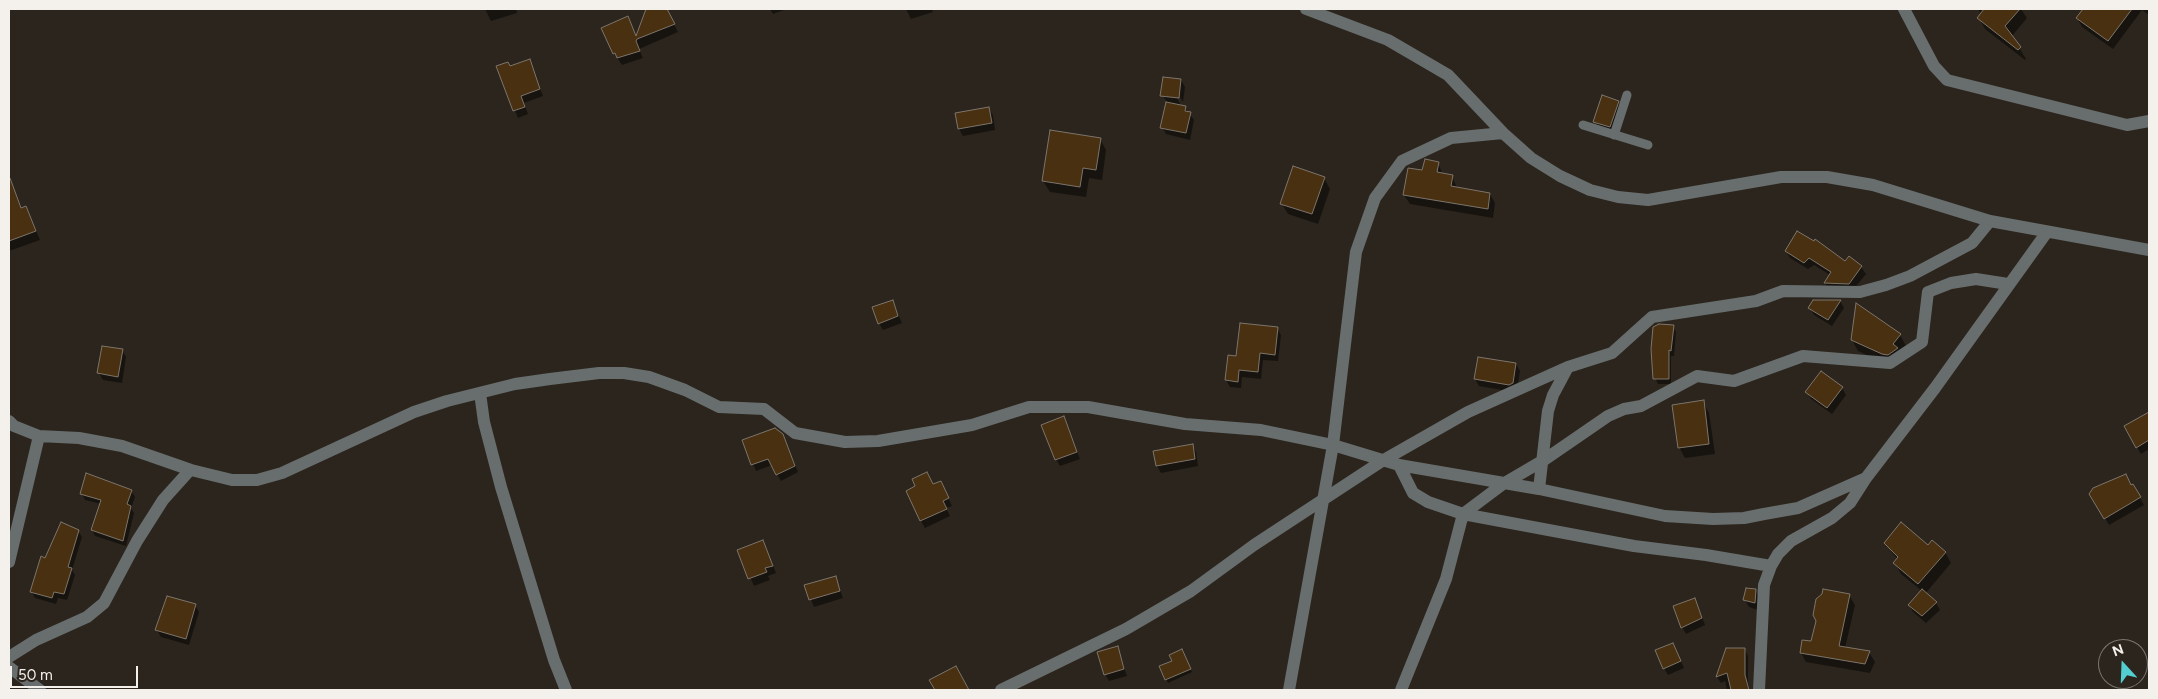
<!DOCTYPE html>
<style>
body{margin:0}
#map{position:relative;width:2158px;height:699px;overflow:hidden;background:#2b251d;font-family:Figtree,sans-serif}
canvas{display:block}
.frame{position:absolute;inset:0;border:10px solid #f4f0eb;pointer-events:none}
.north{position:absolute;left:2098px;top:639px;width:50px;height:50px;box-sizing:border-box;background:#2b251d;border:1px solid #7b766f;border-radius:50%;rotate:340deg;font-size:14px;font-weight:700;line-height:20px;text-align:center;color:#f4f0eb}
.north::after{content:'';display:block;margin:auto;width:18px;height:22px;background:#52cdd0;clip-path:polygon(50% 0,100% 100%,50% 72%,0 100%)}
.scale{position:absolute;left:10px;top:666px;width:128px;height:22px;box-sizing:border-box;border:2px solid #f4f0eb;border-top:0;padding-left:6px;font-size:15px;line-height:18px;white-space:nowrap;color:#f4f0eb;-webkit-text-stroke:4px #2b251d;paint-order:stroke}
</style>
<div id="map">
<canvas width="2158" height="699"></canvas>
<div class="frame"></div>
<div class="north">N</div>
<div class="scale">50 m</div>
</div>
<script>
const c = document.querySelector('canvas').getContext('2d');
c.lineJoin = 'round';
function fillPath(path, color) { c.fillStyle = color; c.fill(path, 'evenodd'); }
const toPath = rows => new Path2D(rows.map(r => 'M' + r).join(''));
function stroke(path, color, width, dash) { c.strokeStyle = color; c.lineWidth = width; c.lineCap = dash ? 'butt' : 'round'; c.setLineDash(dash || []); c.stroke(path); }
const shadow = toPath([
 [485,9,516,9,517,13,491,21],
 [647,9,666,9,678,32,639,49,643,58,622,65,614,53,636,38],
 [770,9,787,9,773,14],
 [906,9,932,9,933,12,911,19],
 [1978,9,2021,9,2027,18,2012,36,2026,59,2025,60,1985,29,1979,18,1981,14],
 [2084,9,2149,9,2149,15,2142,10,2113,49,2082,27,2077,18],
 [529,61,543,96,524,103,528,114,518,118,497,67,510,68],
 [1181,80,1185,87,1183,102,1177,92,1174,93,1182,107,1185,107,1194,120,1190,140,1166,134,1162,127,1167,102,1162,95],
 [1618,102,1624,113,1616,137,1601,132,1595,121],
 [988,108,993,115,995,130,963,136,959,129,956,114],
 [1100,139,1106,150,1102,180,1089,178,1086,197,1050,192,1043,181],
 [1438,163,1443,175,1452,176,1457,188,1490,194,1495,203,1493,218,1410,204,1404,195,1423,172],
 [1324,178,1330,189,1318,224,1288,214,1282,204],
 [9,179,22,209,25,208,30,217,40,240,9,251],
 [1786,251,1846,262,1849,258,1861,267,1866,274,1853,290,1829,290,1825,283,1830,275,1814,265,1808,269,1790,258],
 [892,301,902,323,883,330,879,323],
 [1840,301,1844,308,1832,326,1814,315,1810,308],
 [1673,327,1676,332,1674,356,1671,356,1671,384,1658,384,1655,378],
 [1277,328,1281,335,1278,361,1263,360,1261,379,1242,377,1241,388,1230,387,1226,380,1237,357],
 [1900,335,1906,346,1889,365,1858,351,1852,340],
 [122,350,126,357,122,383,103,380,99,373],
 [1516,364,1520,371,1517,390,1513,392,1479,386,1475,379],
 [1842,388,1846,395,1832,414,1811,399,1807,392],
 [1703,402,1709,413,1715,454,1685,458,1679,447],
 [2149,414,2149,449,2141,454,2125,427],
 [1063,418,1080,459,1060,466,1056,459],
 [782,435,798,472,781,481,772,465,756,471,744,441],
 [1192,445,1196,452,1198,466,1161,473,1157,466],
 [933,486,944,489,952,506,946,508,950,516,925,528,921,521,917,487],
 [2133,486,2144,505,2109,525,2091,494],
 [131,491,135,497,131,508,134,513,126,546,95,536,92,530,101,504,85,500,82,494],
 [78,531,82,537,72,570,75,575,67,600,58,598,56,604,35,598,31,591,46,559],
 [1885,543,1945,552,1951,563,1925,594,1936,603,1940,610,1926,623,1913,612,1909,605,1922,591,1901,574,1895,563,1898,560],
 [766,549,776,573,768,576,770,580,754,586,739,551],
 [835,577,843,598,814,607,806,586],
 [1755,590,1759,597,1758,610,1749,607,1745,600],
 [1823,594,1849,595,1855,605,1845,648,1869,652,1875,662,1870,673,1806,662,1801,653,1812,643],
 [195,605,199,612,189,645,161,637,157,630],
 [1698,607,1705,625,1686,634,1682,627],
 [1117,648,1127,676,1109,681,1105,674],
 [1727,649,1745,649,1748,656,1748,683,1750,690,1727,690,1725,681,1721,683,1717,677],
 [1676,651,1684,668,1668,675,1664,668],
 [1183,654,1192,672,1168,683,1161,667,1174,662]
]);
const building = toPath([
 [646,9,667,9,675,24,637,39,636,41,640,51,617,58,615,53,613,54,601,28,628,16,636,36,646,9],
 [1984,9,2020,9,2005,26,2021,47,2018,50,1977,18,1984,9],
 [2083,9,2132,9,2108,41,2076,18,2083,9],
 [530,59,540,89,521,96,525,107,513,111,496,66,508,62,510,66,530,59],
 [1163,77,1181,79,1179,98,1160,96,1163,77],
 [1602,95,1619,101,1610,127,1593,122,1602,95],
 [1166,102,1186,106,1185,111,1191,112,1186,133,1160,128,1166,102],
 [989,107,992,123,958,129,955,113,989,107],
 [1050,130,1101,138,1096,170,1083,168,1080,187,1042,181,1050,130],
 [1425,159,1439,162,1437,172,1453,175,1451,186,1490,193,1488,209,1403,195,1408,168,1422,170,1425,159],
 [1293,166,1325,177,1312,214,1280,204,1293,166],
 [9,178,10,178,21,208,26,206,36,231,9,241,9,178],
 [1797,231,1814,241,1815,239,1845,261,1849,256,1862,266,1849,284,1824,283,1831,272,1809,258,1804,263,1785,251,1797,231],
 [893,300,898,316,878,324,872,307,893,300],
 [1813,300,1841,300,1828,320,1808,308,1813,300],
 [1856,303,1901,334,1893,344,1898,348,1888,355,1882,354,1851,340,1856,303],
 [1240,323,1278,327,1275,355,1260,353,1258,372,1239,370,1238,382,1225,380,1228,355,1236,356,1240,323],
 [1659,324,1674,325,1671,351,1669,350,1669,379,1653,379,1651,349,1653,327,1659,324],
 [102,346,123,349,118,377,97,373,102,346],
 [1478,357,1516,363,1513,383,1509,385,1474,379,1478,357],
 [1821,371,1843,387,1827,408,1805,392,1821,371],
 [1704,400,1709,444,1678,448,1672,405,1704,400],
 [2149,412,2149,440,2136,448,2124,426,2149,412],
 [1064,416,1077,452,1055,460,1041,425,1064,416],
 [775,428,783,434,795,466,776,475,768,459,751,465,742,440,775,428],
 [1193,444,1195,459,1156,466,1153,451,1193,444],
 [927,472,933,484,941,481,949,498,943,501,947,509,920,521,906,491,915,486,912,479,927,472],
 [86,473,132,490,127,504,131,506,123,541,91,530,101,500,80,494,86,473],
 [2126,474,2131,485,2133,484,2141,497,2104,519,2089,494,2093,488,2126,474],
 [61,522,79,530,68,567,72,568,64,594,54,592,52,598,30,592,41,556,45,558,61,522],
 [1901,522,1928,545,1932,540,1946,552,1918,584,1893,563,1898,557,1884,543,1901,522],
 [763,540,773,566,765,568,767,572,748,579,737,550,763,540],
 [836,576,840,591,809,600,804,585,836,576],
 [1746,588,1756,589,1755,603,1743,600,1746,588],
 [1823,589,1850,594,1839,646,1870,651,1865,664,1800,653,1802,640,1811,641,1816,621,1813,615,1816,599,1822,594,1823,589],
 [1922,589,1937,602,1922,616,1908,605,1922,589],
 [167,596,196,604,186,639,155,630,167,596],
 [1695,598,1702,618,1681,628,1673,606,1695,598],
 [1673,643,1681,661,1663,669,1655,650,1673,643],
 [1118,646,1124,669,1104,675,1097,652,1118,646],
 [1726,648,1745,648,1745,675,1749,690,1731,690,1727,673,1716,677,1726,648],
 [1182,649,1191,669,1165,680,1159,666,1172,661,1169,655,1182,649],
 [956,666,969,690,935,690,929,680,956,666]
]);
const lane = toPath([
 [1583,125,1648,145],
 [1614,135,1627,95]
]);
const street = toPath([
 [1306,9,1388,40,1448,75,1503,133,1531,158,1560,176,1590,190,1618,197,1648,200,1781,177,1827,177,1873,185,1990,221,2149,250],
 [1904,9,1934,66,1947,80,2127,125,2149,121],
 [480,393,484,422,501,487,554,660,566,690],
 [9,421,14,426,39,436,79,438,122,446,191,470,232,480,257,480,282,473,414,412,447,401,515,384,550,379,599,373,624,373,649,377,685,390,719,407,764,409,795,433,845,442,878,441,972,425,1029,407,1088,407,1185,424,1261,430,1333,445,1399,465,1539,489,1665,516,1713,519,1744,518,1764,514,1798,508,1866,478],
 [1399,465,1413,493,1428,502,1463,514,1634,546,1706,555,1771,566],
 [1539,489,1548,411,1553,395,1568,367],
 [9,562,39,436],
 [9,657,36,640,87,617,104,603,137,541,163,500,190,470],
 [9,667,40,690],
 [1001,690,1126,629,1191,591,1254,545,1382,461,1468,412,1568,367,1612,353,1652,317,1756,301,1783,291,1860,292,1886,285,1910,276,1972,243,1990,221],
 [1289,690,1333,445,1356,252,1375,198,1402,161,1451,138,1503,133],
 [1401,690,1446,579,1463,514,1503,484,1544,460,1608,416,1624,409,1641,406,1697,376,1734,381,1803,356,1890,363,1922,342,1928,292,1951,283,1976,279,2008,284],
 [1759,690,1764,585,1771,566,1778,554,1791,541,1832,518,1850,503,1866,478,1935,388,2047,232]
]);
fillPath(shadow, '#0007');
fillPath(building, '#483010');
stroke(building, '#7d756c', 1);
stroke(lane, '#686e6e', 9);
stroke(street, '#686e6e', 12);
</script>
